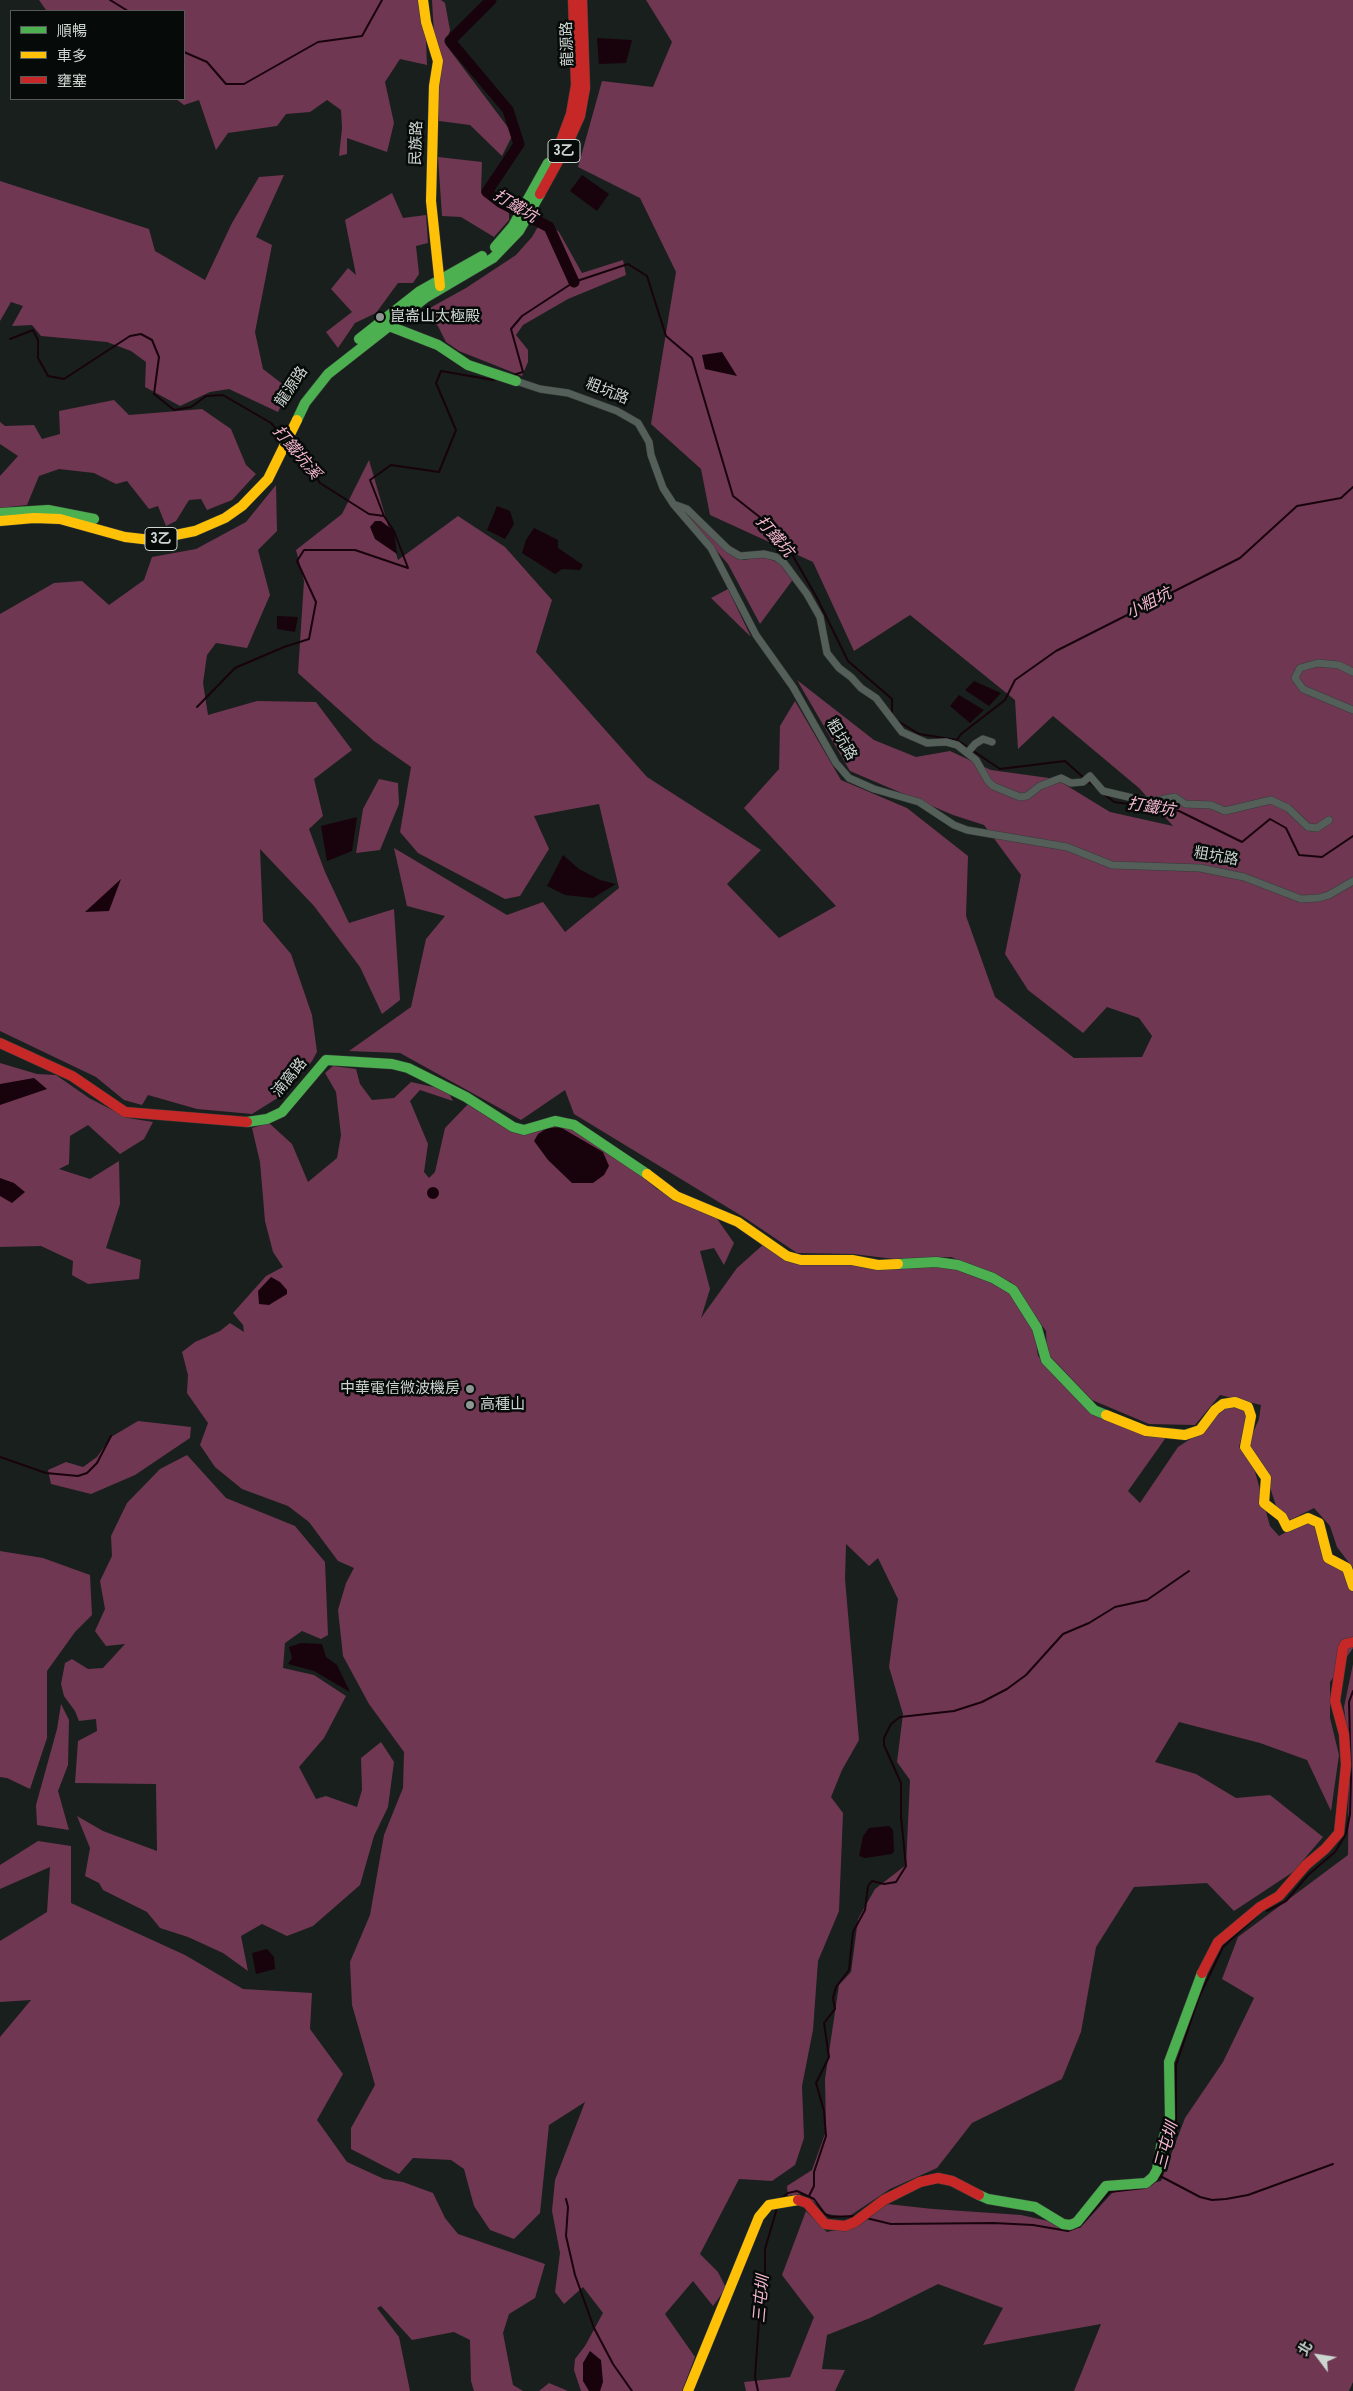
<!DOCTYPE html>
<meta charset="utf-8">
<style>
body{margin:0}
#map{position:relative;width:1353px;height:2391px;overflow:hidden;background:#191f1c;font-family:"Roboto Condensed","Noto Sans TC",sans-serif}
canvas{display:block}
.legend{position:absolute;left:10px;top:10px;width:175px;height:90px;box-sizing:border-box;background:#060a08;border:1px solid #565b58;margin:0;padding:6px 9px;list-style:none;font-size:15px;color:#cdd5d1}
.legend li{display:flex;align-items:center;gap:10px;height:25px}
.legend b{width:25px;border:1px solid #565b58}
.north{position:absolute;left:1293px;top:2331px;width:50px;height:50px;-webkit-text-stroke:4px #060a08;paint-order:stroke;rotate:301deg;font-size:14px;font-weight:700;line-height:20px;text-align:center;color:#cdd5d1}
.north::after{content:'';display:block;margin:auto;width:18px;height:22px;background:#cdd5d1;clip-path:polygon(50% 0,100% 100%,50% 72%,0 100%)}
</style>
<div id="map">
<canvas width="1353" height="2391"></canvas>
<ul class="legend">
<li><b style="height:6px;background:#4caf50"></b>順暢</li>
<li><b style="height:6px;background:#ffc107"></b>車多</li>
<li><b style="height:6px;background:#c62828"></b>壅塞</li>
</ul>
<div class="north">北</div>
</div>
<script>
const c = document.querySelector('canvas').getContext('2d');
c.lineJoin = 'round';
function fillPath(path, color) { c.fillStyle = color; c.fill(path, 'evenodd'); }
const toPath = rows => new Path2D(rows.map(r => 'M' + r).join(''));
function stroke(path, color, width, dash) { c.strokeStyle = color; c.lineWidth = width; c.lineCap = dash ? 'butt' : 'round'; c.setLineDash(dash || []); c.stroke(path); }
function drawText(font, color, halo, rows, align = 'center') {
  c.font = font + ' "Roboto Condensed","Noto Sans TC",sans-serif'; c.lineWidth = 5; c.setLineDash([]); c.textBaseline = 'middle'; c.strokeStyle = halo; c.fillStyle = color; for (const [text, x, y, turn = 0] of rows) {
    c.save(); c.translate(x, y); c.rotate((+turn || 0) * Math.PI / 180); c.textAlign = isNaN(turn) ? turn : align; if (halo) c.strokeText(text, 0, 0); c.fillText(text, 0, 0); c.restore();
  }
}
const forest = toPath([
 [39,0,421,0,425,15,427,65,400,59,385,82,394,123,387,152,347,138,347,154,339,156,342,128,341,110,327,100,310,112,286,114,277,126,228,133,216,150,199,100,184,105,176,99,184,99,184,11,53,11,46,10],
 [432,0,441,0,445,3,450,30,446,45,513,134,502,156,470,125,439,121],
 [646,0,1353,0,1353,1568,1337,1547,1330,1526,1314,1508,1282,1524,1264,1469,1248,1444,1259,1419,1261,1405,1220,1395,1195,1425,1149,1424,1092,1400,1047,1353,1046,1331,1011,1282,951,1257,894,1259,853,1254,797,1253,745,1218,574,1114,565,1090,521,1120,400,1053,349,1051,411,1007,426,939,445,916,407,906,394,848,507,915,543,902,565,932,619,888,599,804,534,816,549,849,520,896,505,899,418,853,400,832,411,767,374,741,298,673,304,581,296,550,342,514,369,460,398,560,458,516,505,547,552,600,536,652,647,777,761,850,727,884,779,938,836,906,744,808,779,769,780,726,795,701,841,780,907,808,968,856,966,916,995,997,1074,1058,1142,1057,1152,1036,1139,1018,1107,1007,1083,1033,1028,990,1005,954,1021,875,984,825,953,815,850,771,797,680,874,740,916,757,950,751,991,770,1056,779,1110,812,1173,826,1139,788,1053,716,1018,749,1015,700,910,615,854,651,813,562,710,515,701,469,651,424,676,272,640,198,578,167,602,81,653,87,672,42],
 [438,157,482,162,481,193,509,213,509,220,494,237,461,217,442,216],
 [284,175,256,237,272,245,255,332,263,369,289,389,278,412,229,389,210,392,180,406,145,387,146,362,131,351,107,342,41,336,32,325,12,326,23,306,11,302,0,321,0,181,149,229,155,251,205,280,232,223,259,177],
 [392,193,403,218,426,215,428,243,416,246,419,274,413,283,398,283,376,313,355,323,338,348,326,332,352,312,331,289,348,268,356,275,345,220],
 [543,218,559,232,582,273,623,260,626,275,568,299,523,325,516,335,528,350,528,362,522,376,459,351,446,342,438,326,419,314,466,288,516,255,532,237],
 [114,400,129,415,202,409,231,429,246,465,256,474,232,500,207,510,201,499,189,500,176,521,166,526,158,506,149,509,127,481,116,484,94,473,59,469,39,476,27,505,0,508,0,476,18,456,0,444,0,422,5,426,34,425,42,439,60,434,59,411],
 [276,485,277,531,258,550,270,595,247,648,216,643,207,655,203,683,208,715,257,701,316,702,352,750,314,779,323,816,309,829,325,872,349,923,394,909,400,1000,382,1014,360,967,314,906,260,849,263,921,291,954,312,1015,317,1052,312,1061,284,1094,252,1114,197,1109,148,1095,142,1105,124,1100,96,1077,0,1031,0,614,54,583,82,581,109,605,144,580,152,557,196,549,246,522],
 [690,514,724,549,742,560,765,557,782,564,794,578,760,624,728,564,689,519],
 [728,589,751,637,711,598],
 [379,779,398,783,399,804,380,850,356,853,363,809],
 [0,1063,37,1074,56,1075,89,1098,128,1118,153,1122,144,1139,120,1154,88,1125,70,1136,69,1164,59,1169,90,1179,119,1161,120,1204,106,1248,141,1260,139,1279,88,1284,72,1275,73,1261,41,1246,0,1247],
 [333,1066,356,1069,360,1084,372,1100,394,1098,411,1082,447,1090,453,1101,420,1090,410,1101,428,1144,424,1172,429,1178,435,1172,445,1128,469,1103,500,1125,526,1134,559,1124,572,1128,621,1159,657,1189,713,1213,734,1243,724,1265,714,1248,700,1251,710,1289,701,1318,737,1268,765,1243,798,1263,954,1268,1002,1286,1015,1297,1034,1327,1038,1356,1090,1409,1167,1436,1128,1491,1140,1503,1178,1447,1198,1434,1224,1408,1236,1404,1248,1414,1239,1447,1254,1468,1270,1526,1279,1536,1309,1519,1318,1524,1324,1542,1345,1573,1353,1589,1353,1648,1330,1682,1330,1718,1339,1755,1331,1811,1307,1760,1260,1743,1179,1722,1155,1762,1196,1774,1236,1798,1270,1795,1323,1837,1293,1872,1234,1911,1207,1883,1134,1887,1096,1947,1081,2032,1062,2079,972,2123,937,2168,890,2189,848,2217,827,2214,804,2193,788,2196,787,2186,812,2170,826,2131,825,2079,839,1985,851,1972,858,1919,875,1889,906,1865,910,1780,897,1762,903,1714,889,1667,898,1599,878,1558,869,1566,846,1544,845,1579,859,1740,842,1770,831,1797,843,1813,839,1911,818,1961,813,2030,802,2086,804,2138,795,2165,772,2181,739,2179,700,2254,718,2272,726,2288,713,2306,693,2281,665,2314,695,2357,682,2391,581,2391,574,2370,575,2359,585,2346,603,2313,583,2287,564,2304,555,2292,560,2253,552,2211,555,2180,585,2102,549,2125,540,2213,514,2239,490,2230,474,2206,464,2169,451,2160,413,2158,399,2174,351,2149,351,2128,375,2085,352,2005,350,1962,370,1915,384,1835,403,1788,404,1752,369,1704,343,1656,338,1610,346,1583,354,1568,338,1561,309,1522,288,1506,242,1489,215,1467,200,1445,208,1423,187,1393,188,1375,182,1352,195,1342,220,1331,230,1323,244,1332,243,1325,233,1313,266,1276,283,1267,273,1252,265,1221,260,1162,252,1128,269,1123,292,1144,308,1182,337,1158,341,1135,336,1092,325,1073],
 [138,1421,191,1427,190,1438,135,1475,91,1494,51,1484,48,1470,66,1462,83,1467,97,1457,111,1437],
 [187,1455,226,1498,295,1526,325,1562,328,1635,321,1639,302,1631,285,1643,283,1668,314,1675,346,1696,324,1738,299,1767,316,1799,326,1796,357,1807,362,1790,361,1758,381,1742,394,1762,388,1807,374,1836,360,1885,313,1926,287,1936,262,1924,241,1936,248,1971,223,1953,188,1937,160,1928,147,1912,103,1890,99,1883,85,1876,90,1848,77,1816,103,1831,157,1851,156,1784,75,1783,78,1741,97,1731,96,1719,79,1721,75,1711,64,1696,61,1684,65,1663,72,1659,88,1669,103,1668,125,1644,106,1646,95,1631,105,1609,100,1581,112,1556,111,1536,127,1503,160,1469],
 [0,1551,43,1558,90,1575,92,1615,75,1632,47,1671,47,1738,30,1789,7,1778,0,1777],
 [1353,1664,1353,2382,1349,2391,1074,2391,1101,2324,983,2345,1003,2308,938,2284,870,2318,827,2335,822,2369,845,2370,835,2391,746,2391,744,2382,790,2377,814,2317,782,2275,806,2211,827,2232,858,2225,887,2204,933,2209,1021,2215,1080,2228,1112,2193,1161,2181,1185,2118,1223,2062,1254,1998,1222,1979,1238,1937,1348,1855,1349,1751,1344,1707],
 [61,1704,69,1720,68,1765,58,1791,69,1830,37,1825,36,1805,57,1729],
 [38,1841,71,1846,71,1903,185,1955,243,1989,312,1993,310,2029,343,2074,317,2120,347,2162,384,2179,403,2182,433,2193,445,2218,458,2234,545,2264,535,2298,509,2314,503,2333,513,2385,523,2391,474,2391,471,2381,470,2340,454,2332,412,2340,381,2306,377,2308,399,2337,410,2391,0,2391,0,2037,31,2000,0,2002,0,1941,47,1912,50,1867,0,1889,0,1865],
 [549,2383,568,2391,539,2391]
]);
const water = toPath([
 [597,38,632,40,626,63,599,64],
 [582,175,609,194,597,211,570,191],
 [722,352,737,376,705,369,702,355],
 [497,506,510,511,514,524,505,539,487,530],
 [375,521,381,521,394,531,397,554,375,539,370,527],
 [534,528,558,540,558,548,583,565,580,570,562,569,555,574,522,553,526,540],
 [277,616,298,617,295,632,277,629],
 [974,681,1001,693,989,706,965,690],
 [959,695,984,710,970,723,950,706],
 [357,817,352,851,327,861,321,826],
 [563,855,579,869,600,880,616,884,593,898,565,895,547,886],
 [121,879,109,911,85,912],
 [34,1078,47,1089,0,1105,0,1084],
 [560,1127,603,1152,609,1166,604,1175,593,1183,572,1183,548,1160,534,1141,538,1134,547,1128],
 [0,1178,14,1183,25,1192,12,1203,0,1196],
 '427 1193a6 6 0 1 1 12 0a6 6 0 1 1-12 0Z',
 [271,1277,280,1282,287,1290,287,1294,269,1305,259,1304,258,1291],
 [301,1643,322,1644,326,1657,337,1665,350,1692,314,1671,288,1664,292,1658,289,1647],
 [889,1826,893,1830,894,1851,892,1854,865,1858,859,1856,863,1836,869,1828],
 [267,1949,274,1957,275,1969,256,1974,252,1953],
 [590,2351,601,2360,603,2382,600,2391,589,2391,583,2381,583,2363]
]);
const stream = toPath([
 [110,0,128,11],
 [184,52,207,62,226,84,244,84,318,42,362,36,382,0],
 [10,339,33,330,38,340,38,358,48,376,64,379,130,336,141,334,152,340,159,357,154,394,174,410,191,407,206,396,223,395,271,423,283,437],
 [513,375,523,372,511,329,522,316,574,282,628,264,647,276,666,336,692,358,733,496,766,522,789,549,817,598,848,661,892,699,892,715],
 [290,444,307,463,320,483,369,514,384,516,370,480,391,465,439,472,456,430,436,383,441,371,493,380,499,378],
 [197,707,235,668,284,647,309,639,316,602,297,561,304,550,355,550,408,568,394,531,384,516],
 [896,720,919,734,957,740,1000,769,1065,761,1084,778],
 [957,740,961,734,1005,700,1015,680,1056,651,1240,558,1297,506,1341,498,1353,487],
 [1088,781,1114,802,1179,811,1242,842,1270,819,1286,828,1299,855,1322,857,1353,836],
 [0,1457,46,1473,78,1476,87,1473,97,1463,111,1436],
 [1267,1911,1286,1901,1308,1875,1335,1852,1346,1834,1350,1814,1351,1778,1349,1702,1353,1691],
 [1162,2177,1200,2197,1212,2200,1226,2199,1248,2195,1333,2164],
 [1151,2185,1161,2176,1176,2125,1176,2065,1199,1997,1223,1947,1258,1915],
 [809,2196,814,2186,814,2172,826,2136,824,2111,816,2083,829,2057,824,2023,835,2009,833,1998,836,1987,849,1970,853,1932,865,1910,868,1886,872,1881,884,1884,896,1882,906,1866,901,1817,901,1783,884,1745,884,1738,891,1724,900,1717,954,1711,982,1702,1007,1689,1026,1675,1063,1634,1089,1623,1115,1607,1147,1600,1189,1571],
 [566,2199,568,2207,566,2236,575,2275,594,2328,613,2364,632,2391],
 [780,2199,788,2193,797,2191,814,2199,825,2214,831,2217,854,2216],
 [866,2218,891,2224,994,2223,1033,2225,1068,2231,1080,2226,1109,2192,1144,2188],
 [758,2391,755,2377,760,2306,765,2277,765,2249,777,2208]
]);
const river = toPath([
 [491,0,450,41,508,110,519,144,487,192,500,202,549,227,574,282]
]);
const street = toPath([
 [516,381,540,389,568,393,617,411,638,423,649,442,651,455,663,488,674,505,711,548,756,635,793,687,836,763,849,778,874,789,919,802,954,825,967,830,1067,847,1112,865,1200,868,1244,877,1301,899,1319,898,1329,895,1353,881],
 [676,505,687,509,728,549,740,556,764,554,776,557,784,563,807,594,820,617,827,653,839,668,851,677,861,688,876,698,902,732,927,743,946,742,957,745,976,760,988,781,993,786,1020,797,1027,796,1040,786,1061,778,1071,783,1083,782,1090,776,1103,791,1137,799,1155,801,1175,797,1185,804,1211,805,1225,811,1271,800,1288,808,1308,827,1317,828,1329,820],
 [1353,672,1339,665,1318,663,1300,668,1295,678,1303,689,1353,710],
 [968,752,975,744,983,739,992,742]
]);
const fast = toPath([
 [495,247,513,226,548,163],
 [384,324,438,345,468,365,516,381],
 [359,339,420,291,482,256],
 [297,420,305,403,328,374,425,298,493,258,519,231,540,194],
 [0,513,48,510,94,519],
 [247,1122,267,1119,282,1112,326,1060,392,1064,408,1068,466,1097,513,1127,524,1130,555,1121,574,1125,647,1174],
 [898,1264,936,1262,958,1265,993,1278,1013,1290,1037,1328,1046,1360,1094,1410,1106,1415],
 [979,2195,988,2199,1035,2207,1063,2224,1070,2225,1077,2222,1106,2186,1146,2183,1153,2177,1157,2170,1161,2146,1170,2118,1169,2062,1202,1973]
]);
const slow = toPath([
 [423,0,426,22,438,61,434,86,431,201,440,286],
 [0,521,34,518,60,519,125,537,151,540,195,531,225,518,242,506,268,479,297,420],
 [647,1174,676,1196,738,1222,787,1256,801,1260,852,1260,878,1265,898,1264],
 [1106,1415,1146,1431,1185,1435,1200,1430,1215,1410,1223,1404,1235,1402,1248,1407,1251,1416,1245,1447,1266,1478,1264,1503,1282,1517,1287,1527,1308,1518,1319,1523,1328,1558,1347,1568,1353,1586],
 [688,2391,759,2217,769,2205,798,2200]
]);
const jam = toPath([
 [561,141,571,114,576,85,573,0],
 [540,194,567,145,580,116,585,88,582,0],
 [0,1043,72,1076,125,1112,247,1122],
 [1202,1973,1218,1942,1260,1907,1279,1896,1306,1865,1325,1849,1339,1833,1346,1765,1344,1734,1335,1701,1343,1648,1345,1644,1353,1642],
 [798,2200,807,2203,825,2224,845,2226,855,2222,884,2200,920,2182,938,2178,952,2181,979,2195]
]);
const markers = [
 [380,317,5,"#8e9592"],
 [470,1389,5,"#8e9592"],
 [470,1405,5,"#8e9592"]
];
const shields = [
 [564,151,32],
 [161,539,32]
];
const shieldNames = [
 ["3乙",564,151],
 ["3乙",161,539]
];
const streetNames = [
 ["龍源路",568,44,-92],
 ["民族路",417,143,-88],
 ["龍源路",292,387,-56],
 ["粗坑路",607,392,22],
 ["粗坑路",841,740,60],
 ["粗坑路",1216,857,10],
 ["湳窩路",290,1078,-51]
];
const poiNames = [
 ["崑崙山太極殿",390,317],
 ["中華電信微波機房",460,1389,"right"],
 ["高種山",480,1405]
];
const waterNames = [
 ["打鐵坑",515,207,31],
 ["打鐵坑溪",296,453,50],
 ["打鐵坑",774,537,49],
 ["小粗坑",1149,604,-27],
 ["打鐵坑",1151,808,9],
 ["三屯圳",1167,2146,-75],
 ["三屯圳",762,2299,-85]
];
fillPath(forest, '#703752');
fillPath(water, '#18030c');
stroke(stream, '#18030c', 2);
stroke(river, '#18030c', 11);
stroke(street, '#373b39', 8);
stroke(fast, '#373b39', 11);
stroke(slow, '#373b39', 11);
stroke(jam, '#373b39', 11);
stroke(street, '#545f59', 7);
stroke(fast, '#4caf50', 10);
stroke(slow, '#ffc107', 10);
stroke(jam, '#c62828', 10);
for (const [x, y, r, color] of markers) { const dot = new Path2D(); dot.arc(x, y, r, 0, 2 * Math.PI); c.fillStyle = color; c.fill(dot); stroke(dot, '#060a08', 2); }
for (const [x, y, w] of shields) { const box = new Path2D(); box.roundRect(x - w / 2, y - 11.5, w, 23, 4); c.fillStyle = '#060a08'; c.fill(box); stroke(box, '#cdd5d1', 1); }
drawText('bold 14px', '#cdd5d1', null, shieldNames);
drawText('15px', '#cdd5d1', '#060a08', streetNames);
drawText('15px', '#cdd5d1', '#060a08', poiNames, 'left');
drawText('italic 16px', '#f4b6cf', '#060a08', waterNames);
</script>
